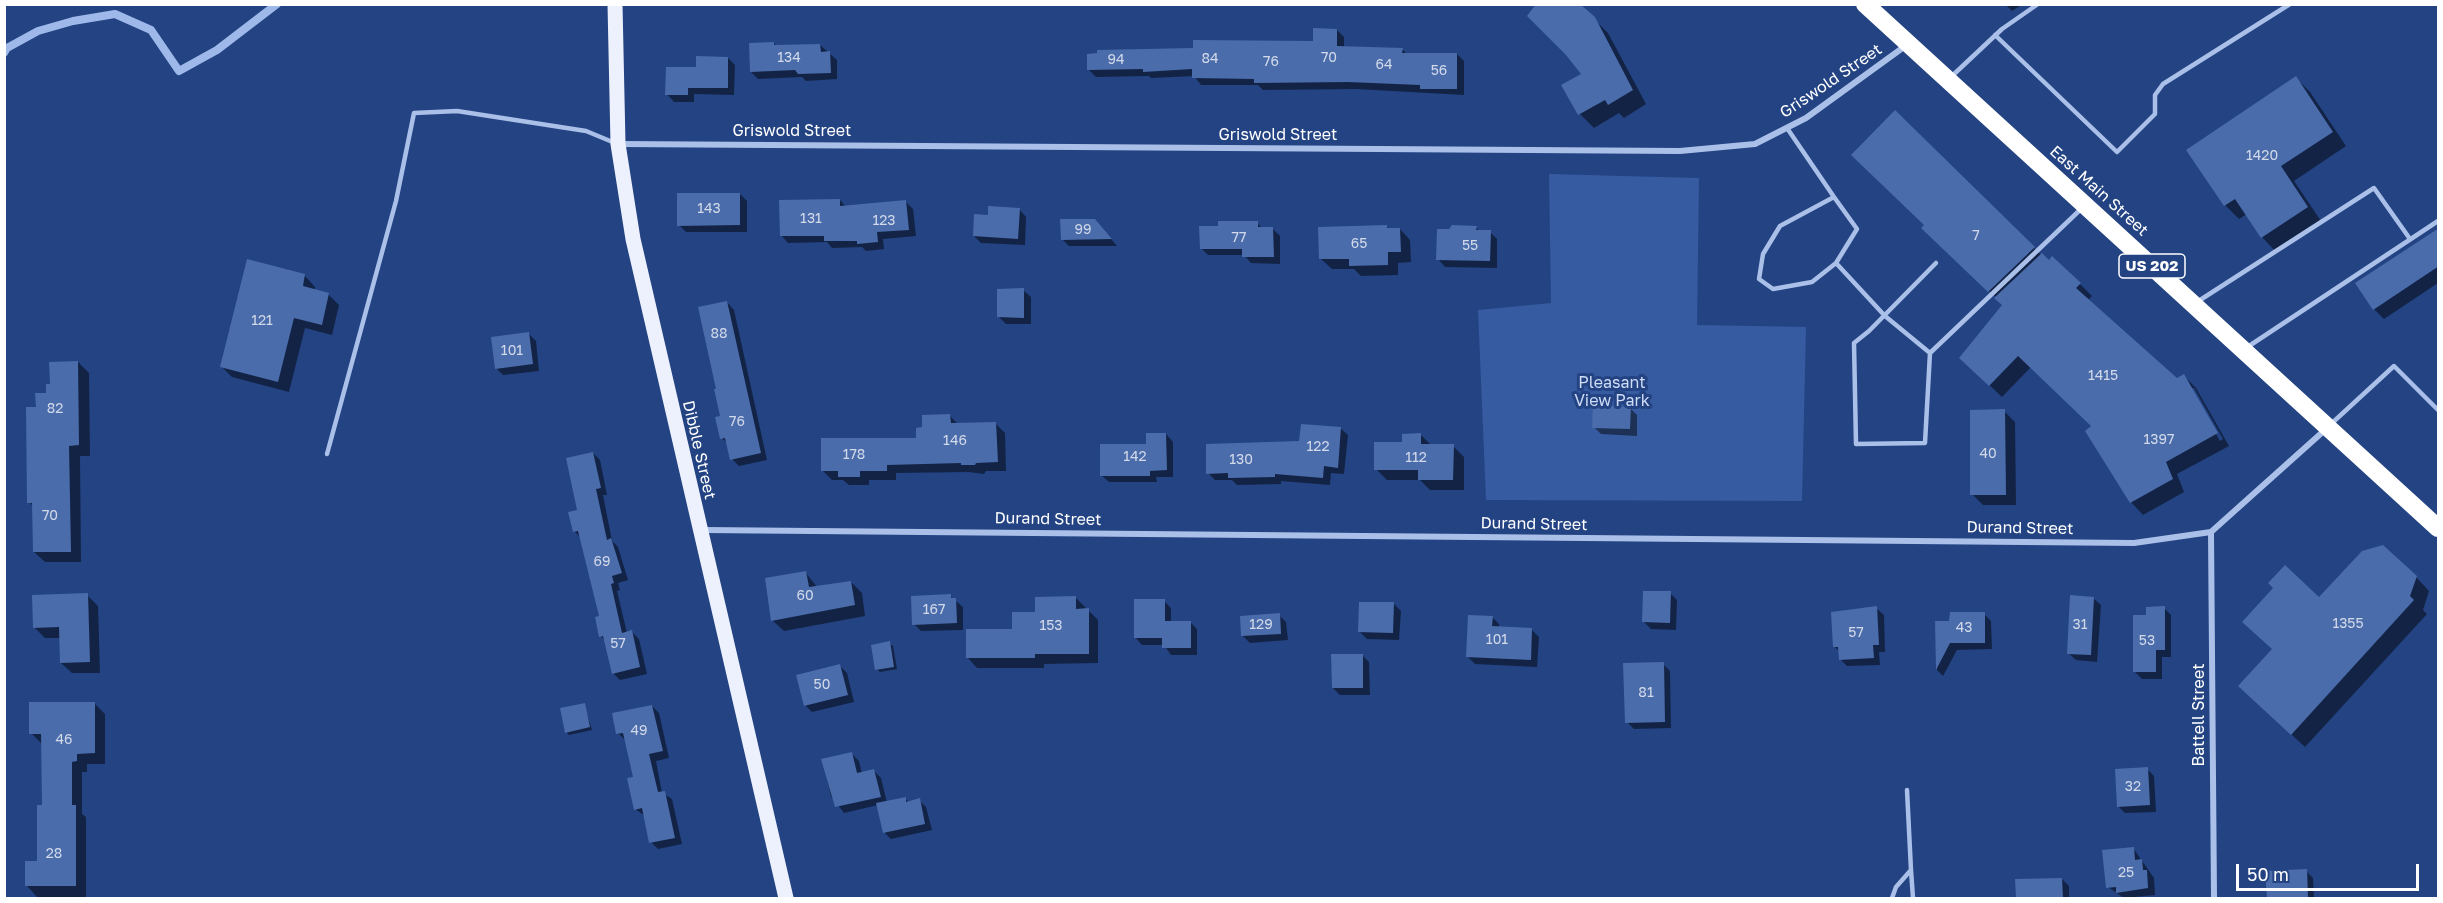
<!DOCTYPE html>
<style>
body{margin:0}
#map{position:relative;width:2443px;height:903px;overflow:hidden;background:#234383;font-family:"Golos Text",sans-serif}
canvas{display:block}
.frame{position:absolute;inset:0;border:6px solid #fff;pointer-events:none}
.scale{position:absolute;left:2236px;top:864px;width:183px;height:27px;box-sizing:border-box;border:3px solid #fff;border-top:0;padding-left:8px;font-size:18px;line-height:21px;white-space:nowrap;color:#fff;-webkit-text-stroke:4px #234383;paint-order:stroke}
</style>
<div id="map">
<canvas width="2443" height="903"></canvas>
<div class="frame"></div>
<div class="scale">50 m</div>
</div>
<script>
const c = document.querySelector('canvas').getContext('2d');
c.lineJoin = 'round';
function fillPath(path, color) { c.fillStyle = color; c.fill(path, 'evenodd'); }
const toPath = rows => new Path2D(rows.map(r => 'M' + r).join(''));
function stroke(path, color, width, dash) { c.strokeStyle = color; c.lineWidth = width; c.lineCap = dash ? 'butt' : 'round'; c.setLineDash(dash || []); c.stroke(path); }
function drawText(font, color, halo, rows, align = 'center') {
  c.font = font + ' "Golos Text",sans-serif'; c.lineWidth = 6; c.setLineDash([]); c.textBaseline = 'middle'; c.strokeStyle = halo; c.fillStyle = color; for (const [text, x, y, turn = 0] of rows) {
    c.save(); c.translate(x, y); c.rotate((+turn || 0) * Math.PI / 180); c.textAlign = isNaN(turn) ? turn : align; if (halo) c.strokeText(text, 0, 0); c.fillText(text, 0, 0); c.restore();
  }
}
const green = toPath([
 [1549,174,1699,178,1697,325,1806,327,1802,501,1486,500,1478,310,1551,303]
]);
const shadow = toPath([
 [2005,4,2023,4,2012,11],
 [1594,19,1608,33,1646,104,1624,118,1619,113,1594,128,1580,114,1563,86,1583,75],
 [1337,30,1344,37,1344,48,1402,49,1407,54,1457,54,1464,61,1464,95,1356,89,1263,90,1258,85,1201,85,1194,76,1151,78,1149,76,1096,77,1089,70,1194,49,1315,42],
 [774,43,777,47,820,45,837,60,837,79,806,81,802,77,758,79,751,72],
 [728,58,735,65,734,95,694,94,694,102,674,102,667,94,697,68],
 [2296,78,2310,92,2346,146,2294,181,2321,221,2276,252,2262,237,2247,214,2239,219,2225,205],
 [1959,176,2041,255,2080,284,2092,296,2088,300,2177,380,2184,376,2196,388,2229,446,2177,474,2184,492,2143,515,2131,502,2093,426,2031,367,2002,397,1961,358,2004,305,1934,239],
 [2190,388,2194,388,2223,439,2220,441],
 [740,194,747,201,747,232,686,232,679,225],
 [840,200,846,207,906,202,913,209,916,236,883,239,884,249,866,251,862,247,832,248,827,242,788,243,781,235],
 [1019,209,1026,217,1025,245,981,243,974,236,989,216],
 [1257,223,1263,229,1273,229,1280,236,1280,264,1251,263,1244,255,1208,255,1201,248],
 [1387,227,1389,230,1400,229,1410,240,1411,262,1398,263,1398,275,1361,276,1354,269,1332,269,1321,259],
 [1476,227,1480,232,1490,232,1497,239,1497,268,1445,267,1438,259],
 [1102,228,1117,246,1069,246,1062,239],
 [2438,229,2438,283,2384,319,2374,309],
 [305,276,315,287,314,291,329,295,339,305,332,335,305,328,289,392,232,377,221,366],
 [1023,290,1031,297,1031,324,1006,324,999,317],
 [727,302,734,310,767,460,739,466,732,459,728,444,722,438,718,390],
 [529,334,536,341,539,371,503,375,496,368],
 [78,362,89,373,90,456,80,456,81,562,45,562,34,552,34,507,29,502,38,408,52,385],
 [1630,408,1637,415,1637,436,1601,434,1594,427],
 [2004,411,2015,422,2016,505,1983,505,1972,494],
 [950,416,959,425,996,424,1005,433,1006,471,986,471,984,474,969,472,896,473,896,480,869,480,869,485,849,485,843,480,832,480,823,471,918,439],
 [1340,428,1348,435,1344,474,1331,473,1330,485,1281,481,1281,484,1237,485,1232,480,1215,480,1208,473],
 [1166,434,1173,442,1173,477,1156,477,1157,482,1109,482,1101,475],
 [1421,435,1432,446,1453,446,1464,457,1464,490,1430,490,1420,480,1387,480,1376,469,1403,443],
 [593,453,600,460,607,495,603,495,612,541,618,547,628,580,618,583,620,590,617,591,627,633,632,632,639,639,647,674,620,680,613,673,606,642,601,636,601,617,582,539,574,531],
 [806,573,817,587,851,582,862,593,865,616,784,631,773,621],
 [2416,577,2429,591,2423,610,2427,614,2305,747,2253,699,2273,650,2320,599],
 [1670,593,1677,600,1676,630,1651,629,1644,622],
 [87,595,98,606,100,673,72,673,61,663,61,638,45,638,35,628],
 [950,596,963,607,963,630,921,631,914,624],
 [1076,598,1098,620,1098,663,1044,664,1044,668,977,668,968,658,1014,630,1036,613],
 [2093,598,2101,605,2097,662,2076,660,2068,653],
 [1164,601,1171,608,1171,622,1190,622,1197,629,1197,655,1171,655,1164,645,1142,645,1135,637],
 [1394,604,1401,611,1399,640,1367,639,1360,632],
 [1876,608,1884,615,1885,652,1879,652,1880,665,1847,666,1840,659,1840,652,1835,647,1855,609],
 [2164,608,2171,615,2171,657,2162,657,2162,679,2142,679,2135,672,2148,617],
 [1984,614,1991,621,1992,649,1957,650,1943,676,1937,670,1936,623,1951,623],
 [1279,615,1286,622,1288,640,1250,643,1243,636],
 [1492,617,1499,624,1499,628,1532,630,1539,637,1537,667,1475,664,1468,657],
 [889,643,893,646,897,669,880,672,877,669],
 [1362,655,1369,662,1370,695,1340,695,1333,688],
 [1663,664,1670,671,1671,728,1634,729,1627,722],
 [840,666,847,673,854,702,812,712,805,705],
 [94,703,105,714,105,764,87,764,87,772,82,772,82,814,86,817,86,897,37,897,27,886,39,863,43,806,42,744,31,733],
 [584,705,592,730,569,735,566,732],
 [652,706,659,713,669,758,656,761,662,793,672,799,682,844,658,849,651,842,645,816,635,809,635,778,625,740,618,733],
 [852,754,859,761,862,774,874,771,881,778,887,803,905,799,909,802,919,800,926,807,932,830,891,839,884,832,878,805,844,813,831,796,823,761],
 [2147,769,2154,776,2156,812,2125,813,2118,806],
 [2133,848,2154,878,2155,895,2124,898,2108,887],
 [2306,871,2313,878,2314,898,2268,898,2267,872],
 [2062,879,2069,886,2069,898,2017,898,2017,881],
 [1986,897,1987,898,1950,898]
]);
const stream = toPath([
 [4,53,7,48,38,31,73,21,115,14,151,30,179,71,217,50,277,4]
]);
const building = toPath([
 [1536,4,1580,4,1595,17,1633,90,1608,105,1605,100,1578,115,1561,85,1581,74,1566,55,1527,16],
 [1313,28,1337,29,1337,46,1403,48,1402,53,1457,53,1457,89,1420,89,1420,85,1348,82,1254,83,1254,79,1192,78,1192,69,1143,72,1143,69,1087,70,1087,54,1097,53,1097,50,1193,48,1193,40,1313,41],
 [774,42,774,45,820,44,821,52,830,51,831,73,798,74,795,70,750,72,749,43],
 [696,56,728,57,728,88,688,88,688,95,665,95,666,67,696,67],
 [2296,76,2333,132,2281,166,2308,207,2261,238,2235,199,2224,206,2186,150],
 [1895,110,2035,247,1988,292,1921,228,1924,225,1851,155],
 [677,193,740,193,740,225,677,226],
 [840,199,840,206,906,200,909,230,877,232,878,242,857,244,857,241,824,241,824,236,780,236,779,200],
 [988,206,1020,208,1018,239,973,236,974,214,988,215],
 [1060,219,1095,219,1112,239,1061,240],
 [1218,221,1258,221,1258,227,1273,227,1274,257,1242,257,1242,249,1200,249,1199,226,1218,226],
 [1387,225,1387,228,1400,228,1401,252,1388,252,1388,265,1349,266,1349,259,1319,259,1318,227],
 [1452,225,1477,226,1476,230,1491,230,1490,261,1436,260,1437,229,1449,229],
 [2439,228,2439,266,2373,310,2355,283],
 [2042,253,2049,260,2052,256,2081,283,2076,288,2177,378,2184,374,2218,433,2166,462,2173,479,2130,503,2085,431,2091,426,2018,356,1989,386,1959,358,2002,305,1994,298],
 [247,259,305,274,303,286,329,293,322,325,294,318,278,382,220,367],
 [1024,288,1024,318,997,317,997,289],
 [727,301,761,453,730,460,725,438,720,439,715,417,720,416,714,389,716,389,698,307],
 [529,332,533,364,495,369,491,337],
 [78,361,79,445,69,446,71,552,33,552,32,503,27,503,26,407,36,407,35,393,46,393,46,384,50,384,49,362],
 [1593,405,1631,407,1630,429,1592,428],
 [2005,409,2006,495,1970,495,1970,410],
 [950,414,951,423,996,422,998,462,976,463,975,465,961,465,961,463,887,465,887,471,860,471,860,477,838,477,838,471,821,471,821,438,916,438,916,428,922,427,922,415],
 [1301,424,1341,427,1338,468,1324,466,1323,478,1275,474,1275,477,1228,478,1228,473,1206,474,1206,444,1299,441],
 [1146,433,1166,433,1167,470,1150,471,1150,476,1100,476,1100,444,1146,444],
 [1421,433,1421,444,1454,444,1453,480,1418,480,1418,470,1374,470,1374,442,1402,442,1402,434],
 [593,452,601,488,596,489,607,540,611,538,622,573,612,576,614,583,611,584,622,633,632,630,640,667,612,674,603,636,599,637,595,617,599,616,578,531,573,532,568,512,577,510,566,458],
 [2383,545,2417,576,2410,596,2414,600,2291,735,2238,686,2272,649,2242,622,2273,588,2268,583,2285,565,2319,597,2362,551],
 [806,571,809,587,851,581,855,605,771,621,765,578],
 [1643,591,1671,591,1670,623,1642,622],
 [88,593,90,662,60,663,59,627,33,628,32,595],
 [951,594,951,598,956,598,957,623,912,625,911,596],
 [2070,595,2094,597,2091,655,2067,654],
 [1076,596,1076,609,1089,608,1089,654,1035,654,1035,658,966,658,966,629,1012,629,1012,612,1035,612,1035,597],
 [1134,599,1165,599,1165,621,1191,621,1191,648,1162,648,1162,638,1134,638],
 [1359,602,1394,602,1393,633,1358,632],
 [1877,606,1879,645,1873,645,1874,658,1839,660,1838,647,1833,647,1831,612],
 [2165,606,2165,650,2156,650,2156,672,2133,672,2133,615,2146,615,2146,607],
 [1950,612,1985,612,1985,643,1950,643,1936,670,1935,621,1949,621],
 [1280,613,1281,634,1241,636,1240,616],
 [1468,615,1493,616,1492,626,1532,628,1531,660,1466,657],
 [890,641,894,667,875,670,871,645],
 [1331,654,1363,654,1363,688,1332,688],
 [1664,662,1665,722,1625,723,1623,663],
 [840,664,848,695,804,706,796,675],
 [29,702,95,702,95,753,77,754,77,761,72,762,72,805,76,805,76,886,25,886,25,861,37,861,37,805,42,805,41,734,29,734],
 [585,703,590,727,565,733,560,708],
 [652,705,663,751,649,754,658,792,665,791,675,838,649,843,642,808,634,810,627,778,633,777,623,733,616,734,612,713],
 [852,752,857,773,874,769,881,797,835,807,821,759],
 [2148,767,2150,805,2117,807,2115,769],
 [906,797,906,802,920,798,925,824,883,833,876,803],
 [2134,847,2135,860,2142,859,2143,870,2147,870,2148,888,2116,893,2116,887,2106,888,2102,850],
 [2307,869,2308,898,2267,898,2265,871],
 [2062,878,2063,898,2016,898,2015,879]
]);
const lane = toPath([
 [1995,35,2117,152,2155,114,2155,95,2163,84,2290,4],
 [1952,76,2002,29,2038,4],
 [1787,128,1834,197,1857,229,1836,263,1812,282,1773,289,1759,279,1763,254,1780,226,1834,197],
 [1836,263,1885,316,1930,353],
 [1936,263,1869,331,1854,343,1856,444,1925,443,1930,353,2081,209],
 [2197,302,2374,188,2410,239],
 [2246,348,2438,221],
 [2331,424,2394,366,2438,410],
 [327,454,396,201,414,113,457,111,586,131,615,143],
 [1907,790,1911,870],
 [1892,898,1896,887,1911,870,1913,898]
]);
const street = toPath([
 [619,144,1680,151,1755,144,1806,118,1908,44],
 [703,530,2134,543,2211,532,2326,429],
 [2211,532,2214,898]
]);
const primary = toPath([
 [615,4,618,144,633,239,786,898]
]);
const highway = toPath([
 [1865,4,2438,528]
]);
const numberNames = [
 ["134",789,58],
 ["70",1329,58],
 ["84",1210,59],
 ["94",1116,60],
 ["76",1271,62],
 ["64",1384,65],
 ["56",1439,71],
 ["1420",2262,156],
 ["143",709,209],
 ["131",811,219],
 ["123",884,221],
 ["99",1083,230],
 ["7",1976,236],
 ["77",1239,238],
 ["65",1359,244],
 ["55",1470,246],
 ["121",262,321],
 ["88",719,334],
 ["101",512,351],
 ["1415",2103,376],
 ["82",55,409],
 ["76",737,422],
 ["1397",2159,440],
 ["146",955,441],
 ["122",1318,447],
 ["40",1988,454],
 ["178",854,455],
 ["142",1135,457],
 ["112",1416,458],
 ["130",1241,460],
 ["70",50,516],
 ["69",602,562],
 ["60",805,596],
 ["167",934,610],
 ["1355",2348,624],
 ["129",1261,625],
 ["31",2080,625],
 ["153",1051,626],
 ["43",1964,628],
 ["57",1856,633],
 ["101",1497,640],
 ["53",2147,641],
 ["57",618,644],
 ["50",822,685],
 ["81",1646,693],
 ["49",639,731],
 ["46",64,740],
 ["32",2133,787],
 ["28",54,854],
 ["25",2126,873]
];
const shields = [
 [2152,266,66]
];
const shieldNames = [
 ["US 202",2152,266]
];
const streetNames = [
 ["Griswold Street",1831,81,-34],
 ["Griswold Street",792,131],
 ["Griswold Street",1278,135],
 ["East Main Street",2099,191,42],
 ["Dibble Street",699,450,77],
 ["Durand Street",1048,519,1],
 ["Durand Street",1534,524,1],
 ["Durand Street",2020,528,1],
 ["Battell Street",2199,715,-90]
];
const parkNames = [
 ["Pleasant",1612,383],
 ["View Park",1612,401]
];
fillPath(green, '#375ba0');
fillPath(shadow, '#0007');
stroke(stream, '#9eb9e9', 8);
fillPath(building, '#4b6cab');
stroke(lane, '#aac0e8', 4.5);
stroke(street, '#aac0e8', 6);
stroke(primary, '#edf1fe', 15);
stroke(highway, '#fff', 18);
drawText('14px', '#d2daea', null, numberNames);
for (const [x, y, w] of shields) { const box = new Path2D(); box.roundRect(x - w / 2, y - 12, w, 24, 4.5); c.fillStyle = '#234383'; c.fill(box); stroke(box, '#fff', 1.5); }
drawText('bold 15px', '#fff', null, shieldNames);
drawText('16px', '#fff', '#234383', streetNames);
drawText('16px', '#cedcf6', '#234383', parkNames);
</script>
